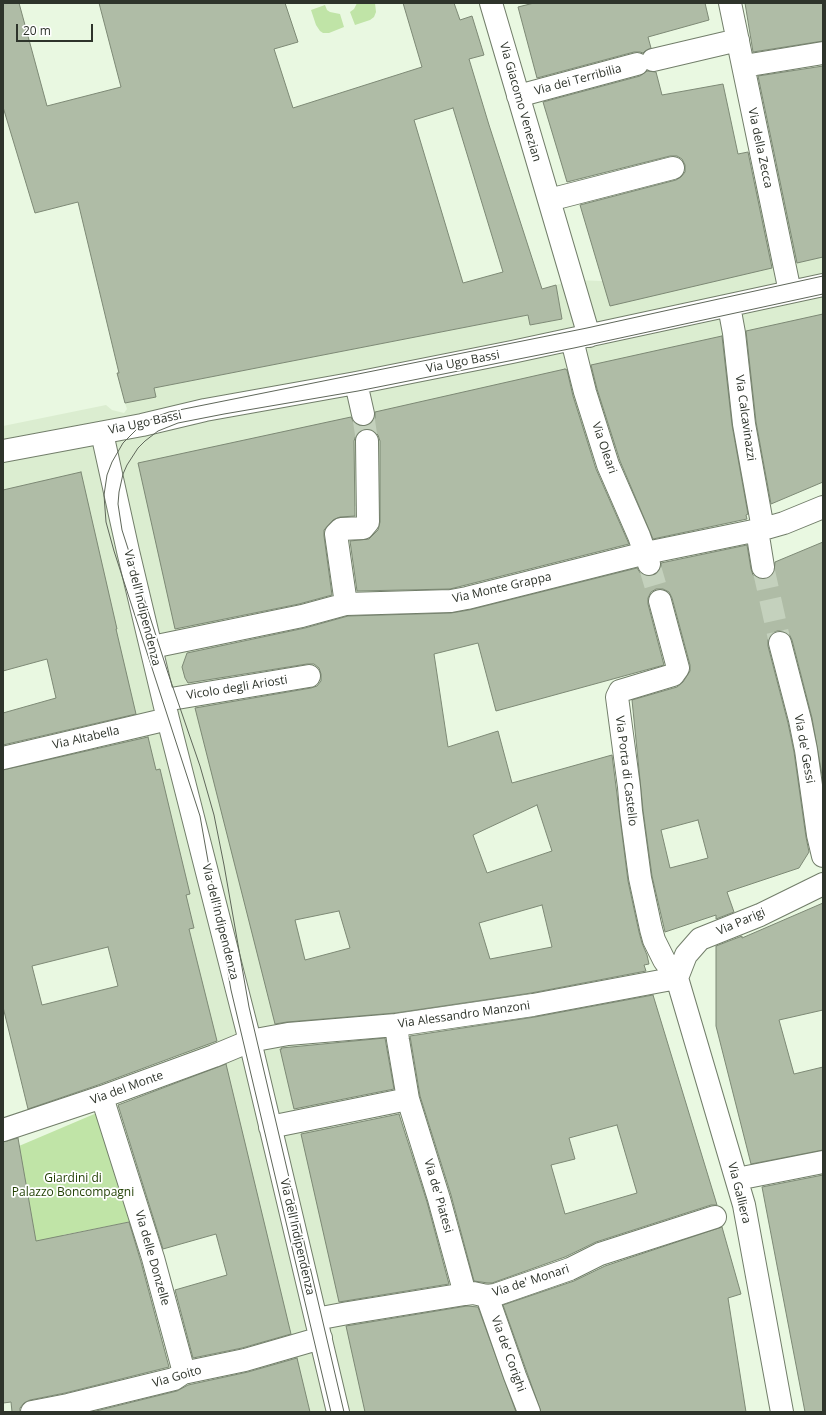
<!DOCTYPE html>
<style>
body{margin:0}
#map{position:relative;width:826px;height:1415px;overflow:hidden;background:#e9f8e1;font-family:"Open Sans",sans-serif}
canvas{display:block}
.frame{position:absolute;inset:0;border:4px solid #2e342b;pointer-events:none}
.scale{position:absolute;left:16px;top:24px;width:77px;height:18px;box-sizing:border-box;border:2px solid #2e342b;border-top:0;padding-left:5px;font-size:12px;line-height:14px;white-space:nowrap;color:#2e342b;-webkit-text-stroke:3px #fff;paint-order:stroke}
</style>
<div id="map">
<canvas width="826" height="1415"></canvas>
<div class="frame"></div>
<div class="scale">20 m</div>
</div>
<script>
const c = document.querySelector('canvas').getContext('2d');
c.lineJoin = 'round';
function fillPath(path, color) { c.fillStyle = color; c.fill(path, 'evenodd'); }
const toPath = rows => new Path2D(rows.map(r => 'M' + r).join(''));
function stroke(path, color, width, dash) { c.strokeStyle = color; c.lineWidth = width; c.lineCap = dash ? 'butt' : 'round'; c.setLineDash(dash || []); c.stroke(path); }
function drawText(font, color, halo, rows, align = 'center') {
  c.font = font + ' "Open Sans",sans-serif'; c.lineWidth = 3.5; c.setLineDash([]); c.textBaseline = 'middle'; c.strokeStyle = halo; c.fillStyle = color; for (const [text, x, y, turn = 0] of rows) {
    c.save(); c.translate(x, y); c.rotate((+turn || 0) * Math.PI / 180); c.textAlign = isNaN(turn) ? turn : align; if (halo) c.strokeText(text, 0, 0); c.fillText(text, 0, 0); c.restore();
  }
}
const built = toPath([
 [823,128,823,412,818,413,704,426,667,432,486,485,385,503,298,513,220,614,238,714,265,806,337,1157,392,1412,269,1412,196,1111,65,520,3,535,3,426,106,405,112,410,124,413,127,409,125,403,155,397,154,388,528,315,530,325,562,319,556,285,573,280,603,281,705,222]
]);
const green = toPath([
 [357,3,375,3,376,12,374,17,370,20,355,25,350,12,354,9],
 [325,5,327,10,330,12,340,14,344,27,329,33,323,33,320,31,316,25,311,10],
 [99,1112,134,1221,63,1235,41,1273,19,1146]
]);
const building = toPath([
 [3,3,19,3,47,106,121,87,99,3,285,3,298,42,274,49,293,108,422,67,403,3,454,3,460,20,472,16,484,55,469,59,489,125,542,289,556,285,562,319,530,325,528,315,154,388,156,397,125,403,117,373,119,373,78,202,35,213,3,107,3,3],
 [453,108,503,272,463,283,414,120,453,108],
 [534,3,705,3,709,20,648,37,651,48,645,51,643,53,640,52,634,52,537,78,518,7,534,3],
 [745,3,823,3,823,41,753,52,745,3],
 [823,66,823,257,797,263,758,76,823,66],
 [647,71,656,72,662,95,723,84,738,154,748,152,772,268,610,306,580,205,676,180,681,177,685,172,685,165,682,159,677,156,670,156,567,182,543,102,640,76,647,71],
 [823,314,823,482,771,504,756,422,746,331,823,314],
 [722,336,732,425,748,514,746,515,747,519,653,539,620,461,597,389,591,365,722,336],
 [565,369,567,370,573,396,596,469,629,544,450,589,357,591,350,541,369,539,378,530,380,522,380,441,378,435,373,430,366,429,360,430,356,435,354,441,355,516,340,517,333,520,324,530,324,536,332,595,299,604,175,629,138,463,351,417,354,423,359,426,365,426,372,423,375,418,375,412,565,369],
 [81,472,117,629,116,629,136,714,3,745,3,713,56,698,47,659,3,671,3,490,81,472],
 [823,542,823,781,812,718,792,640,789,634,784,631,777,631,771,634,768,640,768,646,788,723,794,752,806,837,809,852,799,868,727,892,734,912,716,919,716,915,665,932,652,876,643,810,632,700,677,687,683,682,690,671,690,665,672,598,669,592,663,589,656,589,651,592,648,598,648,604,664,665,496,711,478,643,434,654,448,747,498,731,512,783,612,755,628,881,639,932,642,943,647,955,649,964,644,965,646,971,531,993,395,1013,287,1022,275,1024,195,708,311,688,317,686,321,681,321,674,319,668,314,664,307,664,188,683,185,678,182,667,187,653,305,628,348,616,451,613,469,610,637,568,641,574,646,576,653,576,659,572,661,567,661,563,747,545,751,569,753,575,759,579,765,579,771,576,774,572,775,562,823,542],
 [537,805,552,851,487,873,473,835,537,805],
 [698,820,708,858,670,868,661,830,698,820],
 [542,905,552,947,490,959,479,923,542,905],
 [339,911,350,948,305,960,295,920,339,911],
 [148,737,156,770,160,769,190,894,186,895,194,928,189,929,217,1041,98,1085,28,1109,3,1007,3,770,148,737],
 [108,947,118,986,42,1005,32,966,108,947],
 [823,903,823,1010,779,1020,794,1074,823,1067,823,1150,751,1164,716,1026,716,946,742,936,742,938,823,903],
 [653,995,717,1205,711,1205,596,1242,565,1257,492,1283,488,1283,474,1281,451,1195,420,1096,410,1036,535,1017,653,995],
 [617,1125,637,1193,565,1214,551,1165,575,1159,569,1138,617,1125],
 [385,1038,394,1089,294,1109,280,1049,282,1049,281,1048,385,1038],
 [226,1064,291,1334,242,1348,193,1358,175,1290,227,1275,216,1234,163,1249,118,1105,226,1064],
 [399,1114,427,1202,449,1284,339,1302,301,1134,399,1114],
 [18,1138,36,1241,129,1222,141,1262,169,1367,65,1393,30,1400,24,1403,20,1408,20,1412,12,1412,11,1402,3,1403,3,1142,18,1138],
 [823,1175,823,1412,805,1412,762,1187,823,1175],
 [722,1227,741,1294,728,1298,746,1412,541,1412,503,1305,574,1281,605,1266,722,1227],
 [467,1306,478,1307,516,1412,365,1412,346,1326,467,1306],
 [297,1358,310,1412,92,1412,177,1391,188,1385,248,1372,297,1358]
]);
const minorTunnel = toPath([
 [363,414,367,441],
 [649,564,660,601],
 [763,567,780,643]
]);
const minor = toPath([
 [491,3,589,336],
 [730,3,790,292],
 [653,60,738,40],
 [744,66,823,53],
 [518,96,637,64],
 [549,200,673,168],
 [729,306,734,333,744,424,763,529],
 [572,340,585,392,608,465,639,536,649,564],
 [356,383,363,414],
 [102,433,128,551,168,719,250,1041,338,1412],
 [3,451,142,425,205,410,356,383,512,352,823,285],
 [757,530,763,567],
 [660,601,678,668,673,675,620,691,617,697,629,787,631,811,640,878,651,929,654,940,664,960,677,978,744,1205,782,1412],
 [346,604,336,534,341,529,363,528,368,522,367,441],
 [780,643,800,720,806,750,818,835,823,856],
 [152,647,302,616,346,604,451,601,467,598,646,553,763,529,784,523,823,507],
 [165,700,309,676],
 [3,758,168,719],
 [677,978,686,955,700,939,760,915,823,884],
 [396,1025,398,1040,408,1099,439,1199,465,1294],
 [102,1097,153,1258,182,1365,183,1373],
 [270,1127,408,1099],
 [3,1130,102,1097,214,1056,250,1041,288,1034,396,1025,533,1005,677,978],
 [737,1179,823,1162],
 [487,1296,515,1376,529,1412],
 [316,1319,348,1313,465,1294,473,1293,487,1296,495,1295,570,1269,600,1254,715,1217],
 [32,1412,68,1405,174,1379,183,1373,245,1360,321,1338]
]);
const tram = toPath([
 [331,1412,231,990,200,816,114,551,106,522,104,495,107,475,112,462,123,443,137,429,155,417,169,412,587,328,823,276],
 [344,1412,249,1007,224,865,214,815,200,766,168,673,122,530,118,504,119,492,123,474,127,465,138,448,145,441,158,431,178,423,224,414,358,391,574,348,823,294]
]);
const streetNames = [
 ["Via dei Terribilia",578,80,-15],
 ["Via Giacomo Venezian",520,102,74],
 ["Via della Zecca",760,148,78],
 ["Via Ugo Bassi",463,362,-11],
 ["Via Calcavinazzi",745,418,82],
 ["Via Ugo Bassi",145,423,-12],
 ["Via Oleari",604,448,71],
 ["Via Monte Grappa",502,588,-13],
 ["Via dell'Indipendenza",142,608,76],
 ["Vicolo degli Ariosti",237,688,-9],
 ["Via Altabella",86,738,-13],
 ["Via de' Gessi",804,749,80],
 ["Via Porta di Castello",626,771,83],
 ["Via dell'Indipendenza",220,922,76],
 ["Via Parigi",741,922,-23],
 ["Via Alessandro Manzoni",464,1015,-8],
 ["Via del Monte",127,1088,-20],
 ["Via Galliera",739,1193,76],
 ["Via de' Piatesi",438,1196,74],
 ["Via dell'Indipendenza",297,1237,77],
 ["Via delle Donzelle",152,1258,74],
 ["Via de' Monari",531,1281,-18],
 ["Via de' Corighi",508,1354,70],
 ["Via Goito",177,1377,-16]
];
const parkNames = [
 ["Giardini di",73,1179],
 ["Palazzo Boncompagni",73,1193]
];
fillPath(built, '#dbedd0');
fillPath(green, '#c0e4a7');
fillPath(building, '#afbca6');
stroke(building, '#7d8975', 1);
stroke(minorTunnel, '#c4d1bd', 22, [22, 11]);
stroke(minor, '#727e6a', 24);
stroke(minor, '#fff', 22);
stroke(tram, '#5f675a', 1);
drawText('12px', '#2e342b', '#fff', streetNames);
drawText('12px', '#1f3e00', '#fff', parkNames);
</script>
